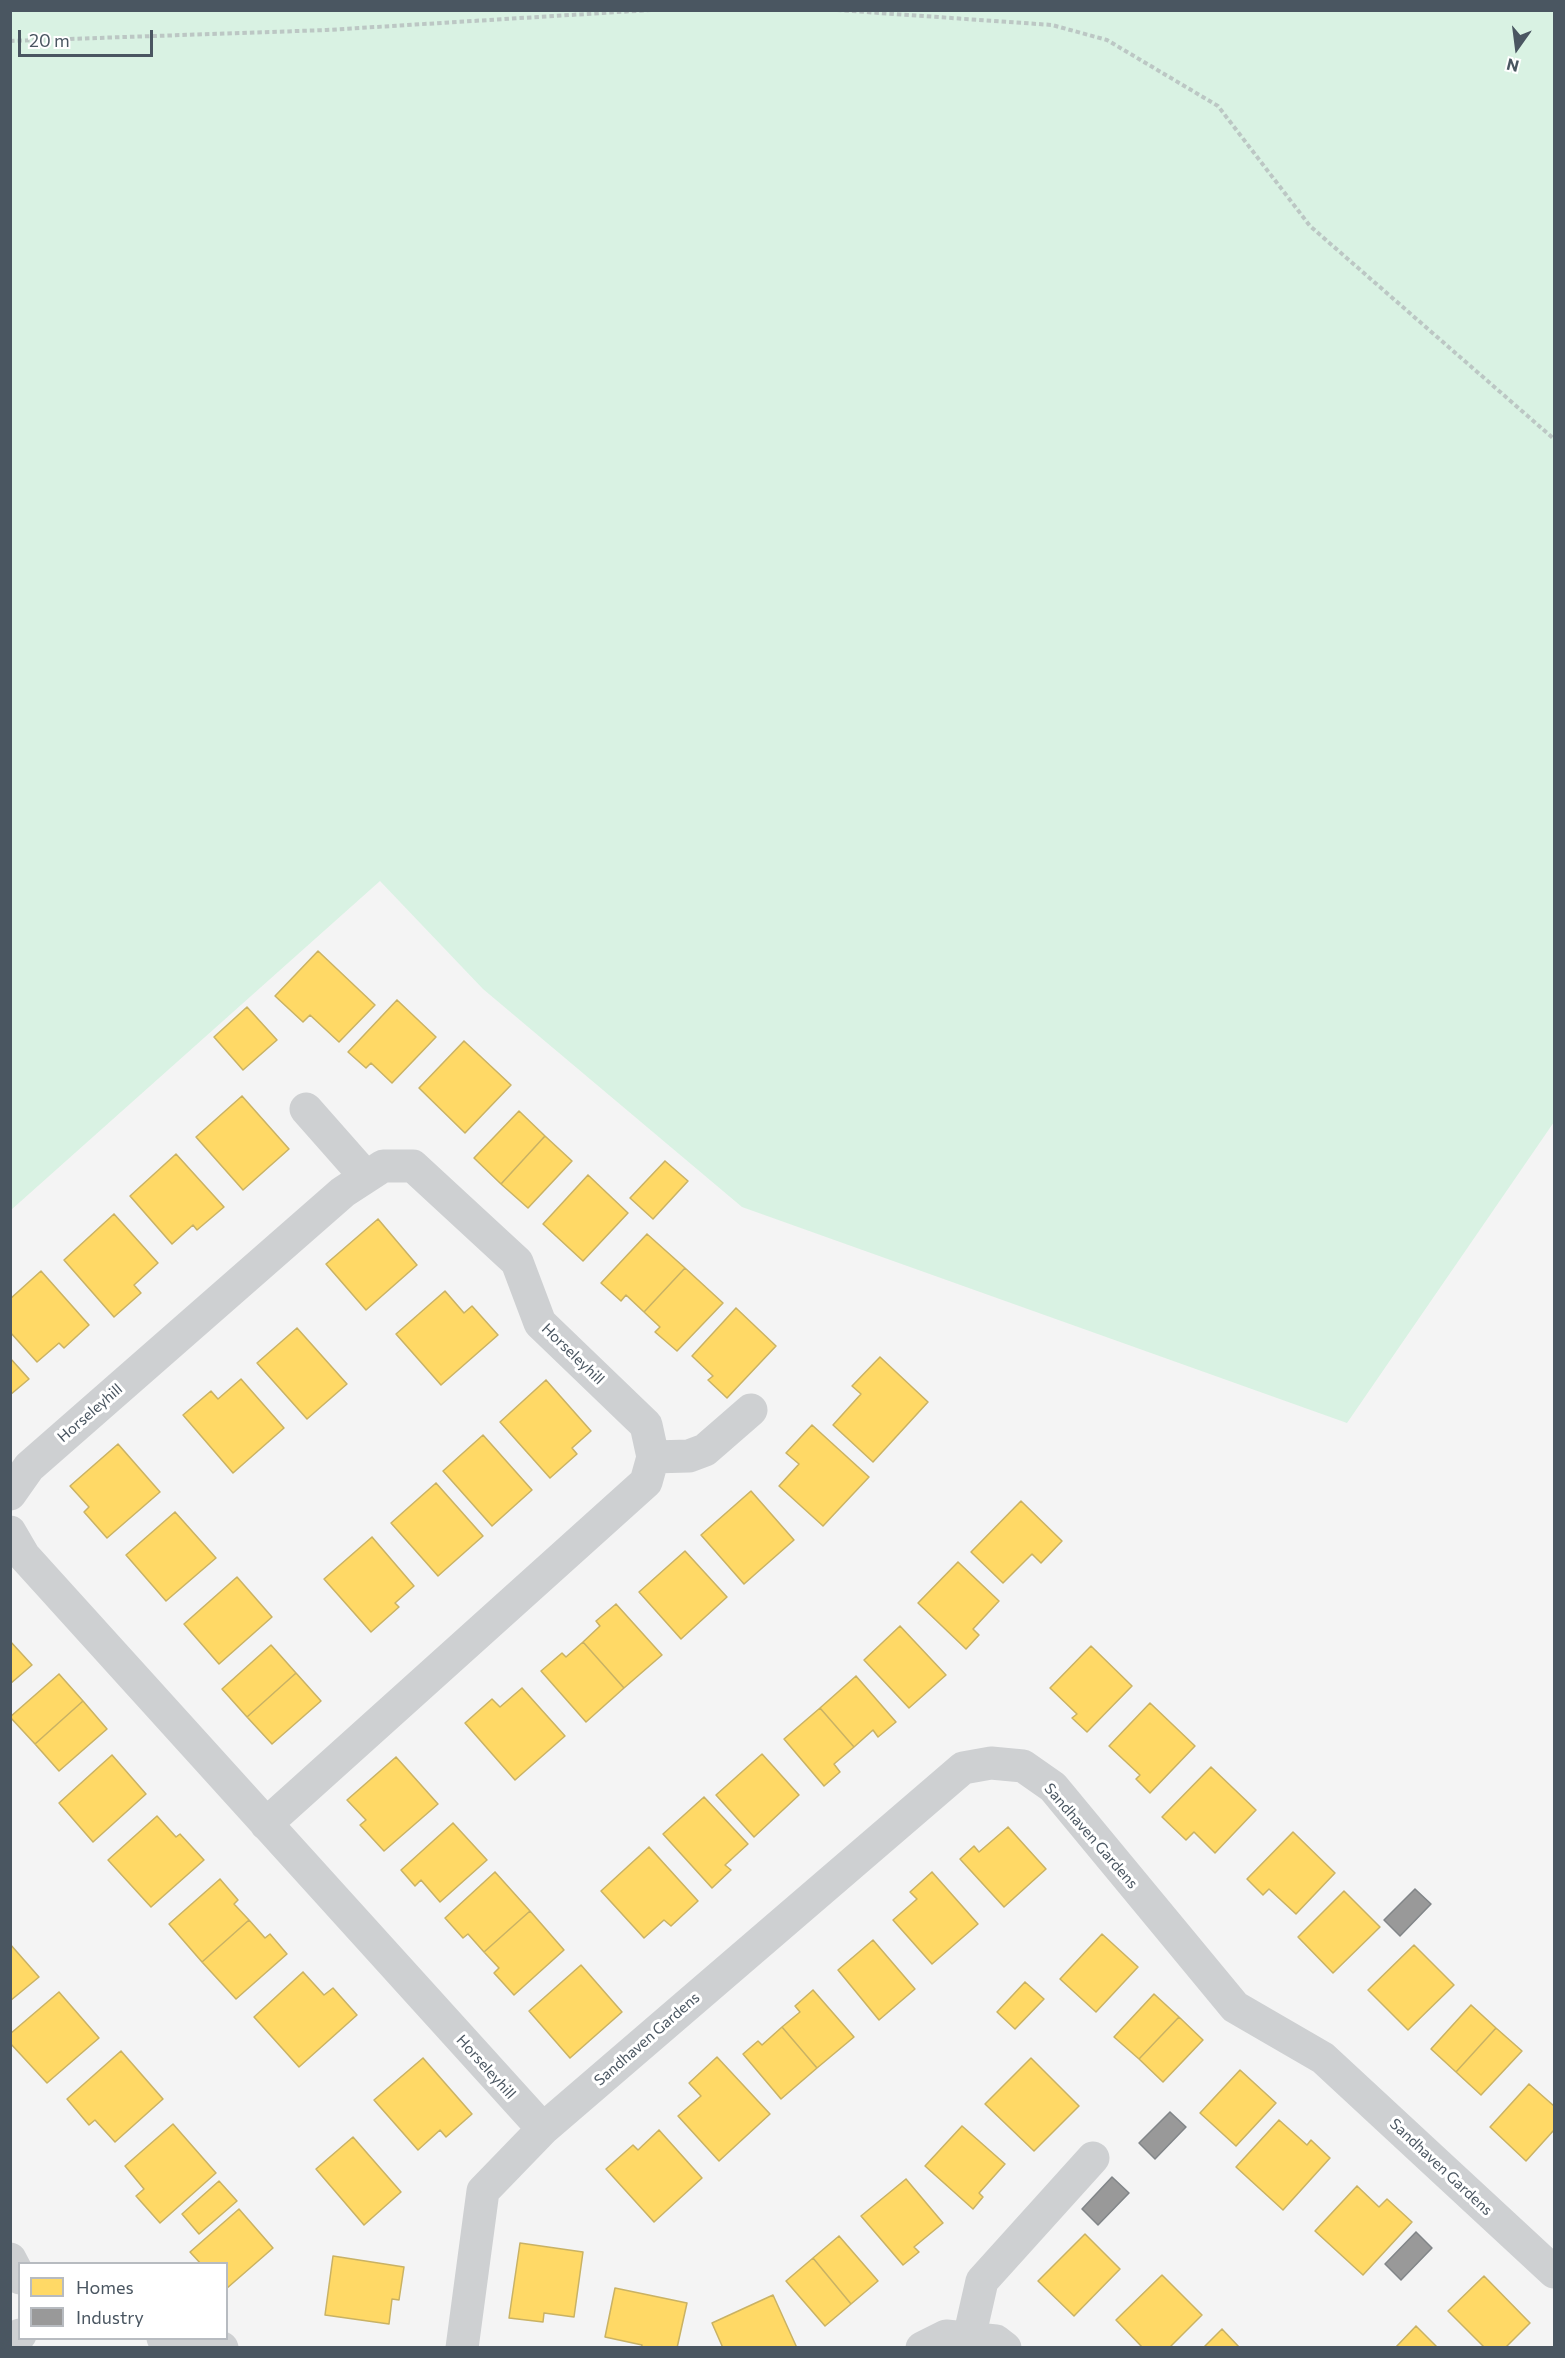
<!DOCTYPE html>
<style>
body{margin:0}
#map{position:relative;width:1565px;height:2358px;overflow:hidden;background:#f4f4f4;font-family:Commissioner,sans-serif}
canvas{display:block}
.frame{position:absolute;inset:0;border:12px solid #4a5661;pointer-events:none}
.legend{position:absolute;left:18px;top:2262px;width:210px;height:78px;box-sizing:border-box;background:#fff;border:2px solid #b7bbc0;margin:0;padding:8px 10px;list-style:none;font-size:18px;color:#4a5661}
.legend li{display:flex;align-items:center;gap:12px;height:30px}
.legend b{width:30px;border:2px solid #b7bbc0}
.north{position:absolute;left:1487px;top:18px;width:60px;height:60px;-webkit-text-stroke:4px #fff;paint-order:stroke;rotate:194deg;font-size:16px;font-weight:700;line-height:24px;text-align:center;color:#4a5661}
.north::after{content:'';display:block;margin:auto;width:21px;height:27px;background:#4a5661;clip-path:polygon(50% 0,100% 100%,50% 72%,0 100%)}
.scale{position:absolute;left:18px;top:30px;width:135px;height:27px;box-sizing:border-box;border:3px solid #4a5661;border-top:0;padding-left:8px;font-size:18px;line-height:21px;white-space:nowrap;color:#4a5661;-webkit-text-stroke:4px #fff;paint-order:stroke}
</style>
<div id="map">
<canvas width="1565" height="2358"></canvas>
<div class="frame"></div>
<ul class="legend">
<li><b style="height:16px;background:#ffd966"></b>Homes</li>
<li><b style="height:16px;background:#999"></b>Industry</li>
</ul>
<div class="north">N</div>
<div class="scale">20 m</div>
</div>
<script>
const c = document.querySelector('canvas').getContext('2d');
c.lineJoin = 'round';
function fillPath(path, color) { c.fillStyle = color; c.fill(path, 'evenodd'); }
const toPath = rows => new Path2D(rows.map(r => 'M' + r).join(''));
function stroke(path, color, width, dash) { c.strokeStyle = color; c.lineWidth = width; c.lineCap = dash ? 'butt' : 'round'; c.setLineDash(dash || []); c.stroke(path); }
function drawText(font, color, halo, rows, align = 'center') {
  c.font = font + ' Commissioner,sans-serif'; c.lineWidth = 6; c.setLineDash([]); c.textBaseline = 'middle'; c.strokeStyle = halo; c.fillStyle = color; for (const [text, x, y, turn = 0] of rows) {
    c.save(); c.translate(x, y); c.rotate((+turn || 0) * Math.PI / 180); c.textAlign = isNaN(turn) ? turn : align; if (halo) c.strokeText(text, 0, 0); c.fillText(text, 0, 0); c.restore();
  }
}
const green = toPath([
 [11,10,1554,11,1554,1122,1347,1423,742,1207,483,989,380,881,11,1210]
]);
const homes = toPath([
 [318,951,375,1005,339,1042,310,1015,303,1022,275,996,318,951],
 [397,1000,436,1037,392,1083,371,1063,366,1068,348,1052,397,1000],
 [247,1007,277,1040,243,1070,214,1037,247,1007],
 [464,1041,511,1085,465,1133,419,1088,464,1041],
 [242,1096,289,1149,243,1190,196,1137,242,1096],
 [519,1111,545,1136,501,1184,474,1158,519,1111],
 [545,1136,572,1161,528,1208,501,1184,545,1136],
 [176,1154,224,1207,197,1230,193,1225,172,1244,130,1196,176,1154],
 [665,1161,688,1181,653,1219,630,1198,665,1161],
 [588,1175,628,1213,583,1261,543,1224,588,1175],
 [114,1214,158,1263,134,1285,141,1293,114,1317,64,1260,114,1214],
 [378,1219,417,1265,366,1310,326,1264,378,1219],
 [647,1234,685,1268,644,1312,626,1295,621,1301,601,1283,647,1234],
 [685,1268,723,1303,677,1351,655,1332,660,1327,644,1312,685,1268],
 [41,1271,89,1325,64,1348,59,1343,37,1362,10,1332,10,1299,41,1271],
 [445,1291,464,1313,472,1306,498,1335,441,1385,396,1334,445,1291],
 [736,1308,776,1346,727,1398,708,1380,713,1376,692,1356,736,1308],
 [297,1328,347,1384,307,1419,257,1363,297,1328],
 [880,1357,928,1402,873,1462,833,1425,861,1394,852,1386,880,1357],
 [10,1358,29,1379,10,1395,10,1358],
 [241,1379,284,1428,233,1473,183,1415,211,1391,218,1399,241,1379],
 [546,1380,591,1431,572,1448,577,1454,550,1478,500,1422,546,1380],
 [812,1425,869,1477,823,1526,779,1486,799,1464,786,1453,812,1425],
 [483,1435,532,1490,492,1526,443,1471,483,1435],
 [118,1444,160,1492,107,1538,84,1512,89,1507,70,1486,118,1444],
 [436,1483,483,1536,438,1576,391,1523,436,1483],
 [751,1491,794,1540,744,1584,701,1535,751,1491],
 [1021,1501,1062,1541,1041,1563,1032,1554,1003,1583,971,1552,1021,1501],
 [175,1512,216,1558,166,1601,126,1555,175,1512],
 [372,1537,414,1586,395,1603,399,1607,371,1632,324,1579,372,1537],
 [685,1551,727,1597,681,1639,639,1592,685,1551],
 [958,1562,999,1601,973,1629,979,1635,966,1649,918,1603,958,1562],
 [237,1577,272,1617,219,1664,184,1624,237,1577],
 [616,1604,662,1655,624,1688,583,1642,600,1626,596,1621,616,1604],
 [900,1626,946,1675,909,1708,864,1660,900,1626],
 [10,1641,32,1665,10,1684,10,1641],
 [583,1642,624,1688,586,1722,541,1671,562,1653,566,1657,583,1642],
 [271,1645,296,1673,247,1717,222,1689,271,1645],
 [1091,1646,1132,1686,1087,1732,1072,1718,1077,1714,1050,1688,1091,1646],
 [296,1673,321,1701,272,1744,247,1717,296,1673],
 [59,1674,83,1701,35,1744,10,1717,59,1674],
 [856,1676,896,1722,878,1737,873,1730,854,1747,820,1708,856,1676],
 [522,1688,565,1736,515,1780,465,1723,492,1699,500,1707,522,1688],
 [83,1701,107,1729,59,1771,35,1744,83,1701],
 [1150,1703,1195,1746,1150,1793,1136,1779,1140,1775,1109,1746,1150,1703],
 [820,1708,854,1747,834,1764,840,1772,824,1786,784,1739,820,1708],
 [762,1754,799,1795,754,1837,716,1795,762,1754],
 [112,1755,146,1794,93,1842,59,1803,112,1755],
 [396,1757,438,1804,384,1851,360,1825,366,1820,347,1800,396,1757],
 [1211,1767,1256,1810,1215,1853,1194,1832,1186,1840,1162,1817,1211,1767],
 [704,1797,748,1844,725,1865,731,1870,712,1888,663,1834,704,1797],
 [157,1816,176,1837,180,1834,204,1860,151,1907,108,1860,157,1816],
 [453,1823,487,1860,440,1902,421,1880,415,1886,401,1870,453,1823],
 [1008,1827,1046,1869,1004,1907,960,1859,974,1846,979,1852,1008,1827],
 [1293,1832,1335,1873,1296,1914,1269,1889,1263,1895,1247,1879,1293,1832],
 [649,1847,698,1901,671,1926,664,1920,644,1938,601,1891,649,1847],
 [495,1872,530,1911,484,1952,468,1934,463,1938,445,1918,495,1872],
 [932,1872,978,1924,932,1964,893,1920,917,1899,910,1892,932,1872],
 [220,1879,238,1900,234,1904,249,1920,202,1962,169,1924,220,1879],
 [1344,1891,1380,1927,1333,1973,1298,1937,1344,1891],
 [530,1911,564,1950,514,1995,494,1973,499,1968,484,1952,530,1911],
 [249,1920,265,1938,270,1934,287,1954,236,1999,202,1962,249,1920],
 [1102,1934,1138,1967,1096,2012,1060,1979,1102,1934],
 [873,1940,915,1989,879,2020,838,1970,873,1940],
 [10,1944,39,1977,10,2001,10,1944],
 [1414,1945,1454,1985,1408,2030,1368,1990,1414,1945],
 [581,1965,622,2012,570,2058,529,2011,581,1965],
 [303,1972,324,1995,333,1988,357,2015,299,2067,254,2017,303,1972],
 [1025,1982,1044,1999,1015,2029,997,2012,1025,1982],
 [813,1990,854,2037,817,2068,782,2027,800,2012,795,2006,813,1990],
 [59,1992,99,2038,47,2083,10,2043,10,2034,59,1992],
 [1154,1994,1179,2017,1139,2059,1114,2037,1154,1994],
 [1471,2005,1496,2028,1456,2072,1431,2049,1471,2005],
 [1179,2017,1203,2040,1163,2082,1139,2059,1179,2017],
 [782,2027,817,2068,781,2099,743,2054,758,2041,762,2045,782,2027],
 [1496,2028,1522,2051,1481,2095,1456,2072,1496,2028],
 [121,2051,163,2099,115,2142,95,2120,89,2125,67,2099,121,2051],
 [717,2057,770,2114,719,2161,678,2116,701,2096,689,2083,717,2057],
 [423,2058,472,2114,446,2137,440,2130,418,2150,374,2100,423,2058],
 [1031,2058,1079,2106,1034,2151,985,2104,1031,2058],
 [1240,2070,1276,2103,1236,2146,1200,2113,1240,2070],
 [1529,2084,1554,2106,1554,2130,1526,2161,1490,2127,1529,2084],
 [1279,2120,1307,2145,1311,2140,1330,2158,1283,2210,1236,2167,1279,2120],
 [173,2124,216,2173,160,2223,136,2196,144,2189,125,2166,173,2124],
 [962,2126,1005,2164,979,2193,983,2197,973,2209,925,2166,962,2126],
 [659,2130,702,2178,654,2222,606,2169,633,2145,638,2150,659,2130],
 [353,2137,401,2192,364,2225,316,2169,353,2137],
 [906,2179,943,2223,914,2247,919,2252,903,2265,861,2216,906,2179],
 [219,2181,237,2201,199,2234,182,2214,219,2181],
 [1357,2186,1379,2207,1387,2199,1412,2222,1363,2275,1315,2231,1357,2186],
 [239,2209,273,2248,226,2289,226,2264,201,2264,190,2252,239,2209],
 [1085,2234,1120,2269,1074,2316,1038,2281,1085,2234],
 [839,2236,878,2281,851,2304,813,2258,839,2236],
 [520,2243,583,2252,574,2317,544,2313,543,2322,509,2318,520,2243],
 [333,2256,404,2267,399,2300,392,2299,389,2324,325,2315,333,2256],
 [813,2258,851,2304,825,2326,786,2281,813,2258],
 [1162,2275,1202,2315,1169,2348,1143,2348,1116,2320,1162,2275],
 [1484,2276,1530,2323,1505,2348,1485,2348,1448,2311,1484,2276],
 [615,2288,687,2303,677,2348,641,2348,642,2345,605,2337,615,2288],
 [773,2295,797,2348,723,2348,712,2323,773,2295],
 [1416,2326,1438,2348,1395,2348,1416,2326],
 [1222,2329,1240,2348,1203,2348,1222,2329]
]);
const industry = toPath([
 [1415,1889,1431,1904,1400,1936,1384,1920,1415,1889],
 [1170,2112,1186,2127,1155,2159,1139,2143,1170,2112],
 [1112,2177,1129,2193,1098,2225,1082,2209,1112,2177],
 [1416,2232,1432,2248,1401,2280,1385,2264,1416,2232]
]);
const path = toPath([
 [837,10,1052,25,1107,40,1218,106,1310,226,1554,439],
 [10,41,327,30,651,10]
]);
const minor = toPath([
 [306,1109,366,1177],
 [653,1457,689,1456,705,1450,751,1410],
 [10,1494,29,1467,343,1192,383,1166,413,1166,517,1262,540,1323,646,1425,653,1457,646,1482,266,1824],
 [10,1532,24,1556,543,2129,483,2191,462,2348],
 [543,2129,963,1768,991,1763,1023,1766,1053,1787,1235,2007,1323,2058,1554,2272],
 [10,2259,20,2278],
 [163,2338,222,2348],
 [969,2338,982,2281,1093,2158],
 [10,2346,20,2335],
 [922,2348,946,2336,996,2341,1005,2348]
]);
const streetNames = [
 ["Horseleyhill",573,1354,44],
 ["Horseleyhill",90,1413,-41],
 ["Sandhaven Gardens",1091,1836,49],
 ["Sandhaven Gardens",647,2039,-41],
 ["Horseleyhill",486,2067,48],
 ["Sandhaven Gardens",1441,2167,43]
];
fillPath(green, '#d9f2e3');
fillPath(homes, '#ffd966');
stroke(homes, '#c9b264', 1.5);
fillPath(industry, '#999');
stroke(industry, '#818588', 1.5);
stroke(path, '#bcc7c4', 4, [4.5, 3]);
stroke(minor, '#ced0d2', 33);
drawText('15px', '#4a5661', '#fff', streetNames);
</script>
